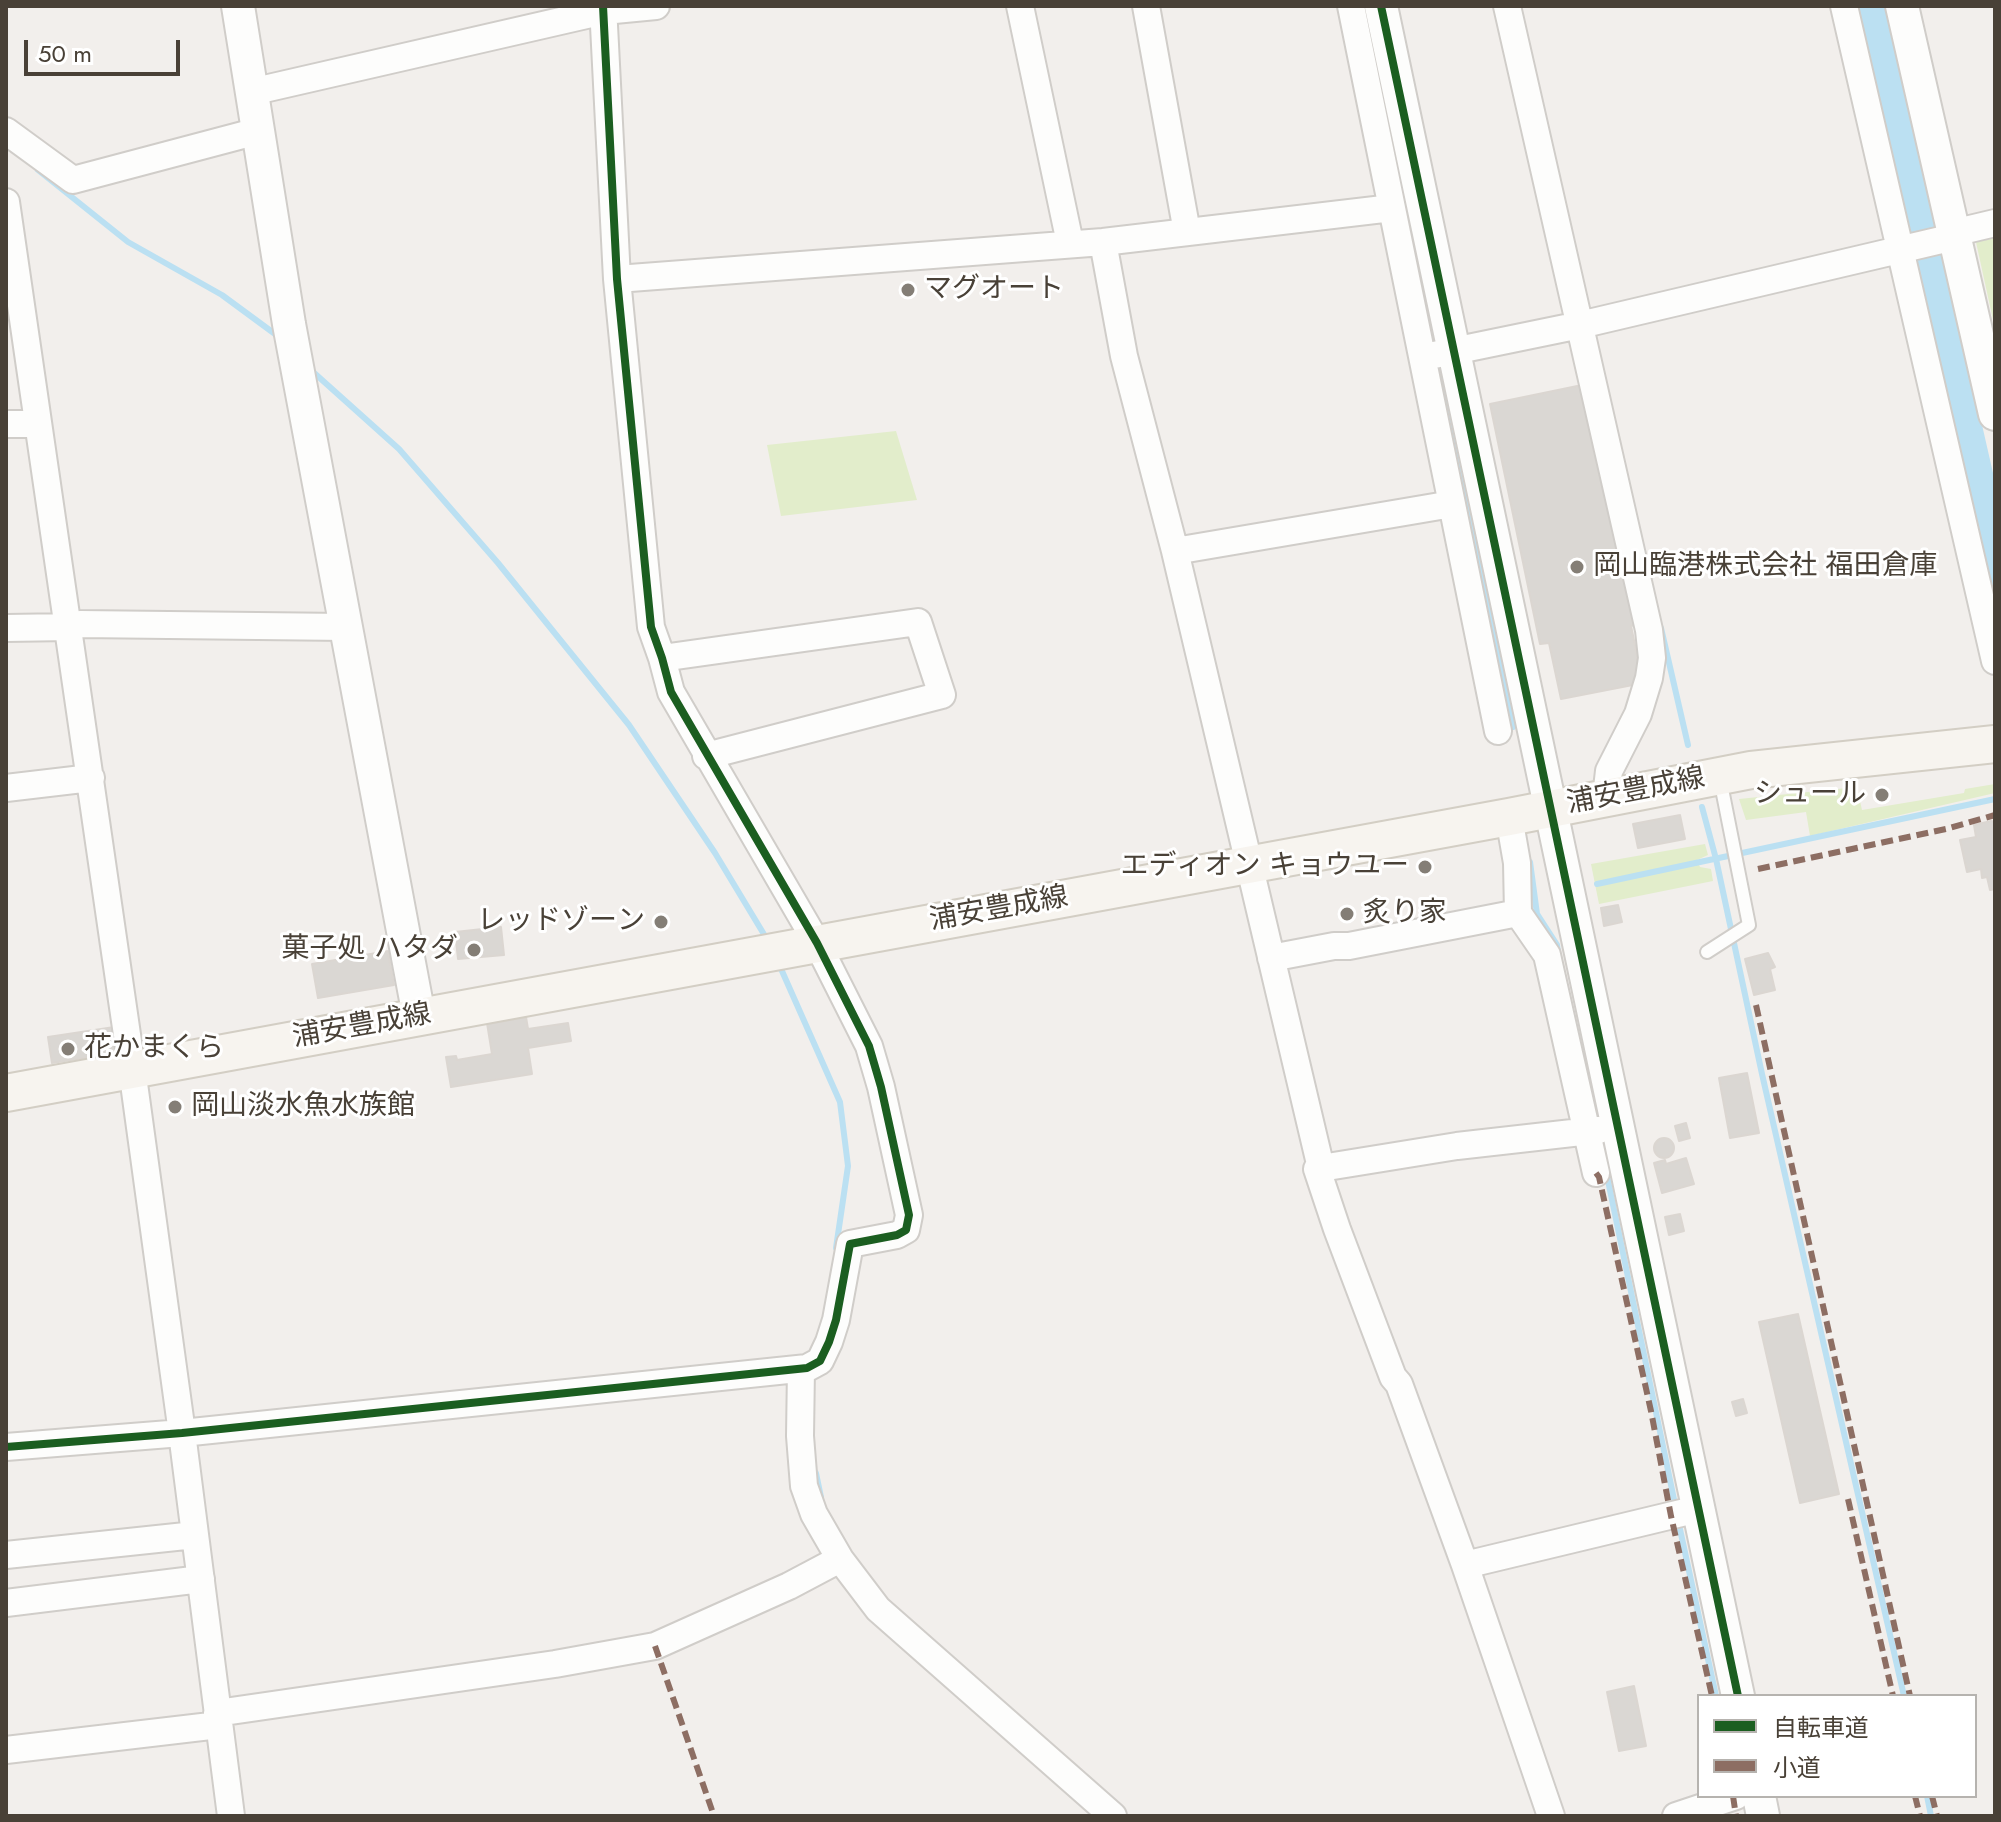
<!DOCTYPE html>
<meta charset="utf-8">
<style>
body{margin:0}
#map{position:relative;width:2001px;height:1822px;overflow:hidden;background:#f2efec;font-family:Jost,"Noto Sans JP",sans-serif}
canvas{display:block}
.frame{position:absolute;inset:0;border:8px solid #494137;pointer-events:none}
.legend{position:absolute;left:1697px;top:1694px;width:280px;height:104px;box-sizing:border-box;background:#fff;border:2px solid #b6b3af;margin:0;padding:10px 14px;list-style:none;font-size:24px;color:#494137}
.legend li{display:flex;align-items:center;gap:16px;height:40px}
.legend b{width:40px;border:2px solid #b6b3af}
.scale{position:absolute;left:24px;top:40px;width:156px;height:36px;box-sizing:border-box;border:4px solid #494137;border-top:0;padding-left:10px;font-size:24px;line-height:28px;white-space:nowrap;color:#494137;-webkit-text-stroke:6px #fff;paint-order:stroke}
</style>
<div id="map">
<canvas width="2001" height="1822"></canvas>
<div class="frame"></div>
<ul class="legend">
<li><b style="height:10px;background:#1b5e20"></b>自転車道</li>
<li><b style="height:10px;background:#8d6e63"></b>小道</li>
</ul>
<div class="scale">50 m</div>
</div>
<script>
const c = document.querySelector('canvas').getContext('2d');
c.lineJoin = 'round';
function fillPath(path, color) { c.fillStyle = color; c.fill(path, 'evenodd'); }
const toPath = rows => new Path2D(rows.map(r => 'M' + r).join(''));
function stroke(path, color, width, dash) { c.strokeStyle = color; c.lineWidth = width; c.lineCap = dash ? 'butt' : 'round'; c.setLineDash(dash || []); c.stroke(path); }
function drawText(font, color, halo, rows, align = 'center') {
  c.font = font + ' Jost,"Noto Sans JP",sans-serif'; c.lineWidth = 6; c.setLineDash([]); c.textBaseline = 'middle'; c.strokeStyle = halo; c.fillStyle = color; for (const [text, x, y, turn = 0] of rows) {
    c.save(); c.translate(x, y); c.rotate((+turn || 0) * Math.PI / 180); c.textAlign = isNaN(turn) ? turn : align; if (halo) c.strokeText(text, 0, 0); c.fillText(text, 0, 0); c.restore();
  }
}
const green = toPath([
 [1995,238,1995,329,1976,242],
 [896,431,917,500,781,516,767,445],
 [1995,784,1995,793,1810,836,1806,812,1746,820,1739,799,1857,787,1862,810,1964,793,1965,789],
 [1705,844,1708,855,1697,860,1700,867,1711,869,1713,881,1599,904,1591,864]
]);
const stream = toPath([
 [38,170,128,242,222,295,275,334],
 [1414,253,1431,332],
 [312,371,399,449,498,563,629,725,715,853,768,941],
 [1440,377,1513,727],
 [1661,628,1688,745],
 [1702,807,1716,859,1762,1074,1904,1696],
 [1530,862,1537,914,1557,945,1558,952],
 [1597,884,1995,799],
 [778,962,840,1102,848,1166,836,1248],
 [1606,1171,1676,1509],
 [816,1473,821,1497],
 [1678,1520,1716,1696],
 [1927,1796,1931,1816]
]);
const river = toPath([
 [1867,6,1995,567]
]);
const building = toPath([
 [1587,384,1642,624,1631,626,1643,683,1561,699,1549,643,1540,644,1490,404,1587,384],
 [1680,815,1685,839,1638,848,1633,824,1680,815],
 [1991,821,1995,822,1995,889,1990,890,1987,877,1982,878,1981,869,1967,872,1960,840,1976,837,1974,825,1991,821],
 [1618,905,1622,922,1604,926,1601,908,1618,905],
 [501,927,504,955,458,959,455,932,501,927],
 [388,951,394,985,318,998,312,964,388,951],
 [1768,953,1775,967,1770,969,1775,990,1754,995,1745,959,1768,953],
 [526,1017,528,1029,568,1023,571,1041,528,1048,532,1074,451,1087,446,1057,456,1056,457,1060,492,1054,487,1023,526,1017],
 [121,1026,126,1051,52,1063,48,1037,121,1026],
 [1747,1073,1759,1133,1730,1138,1719,1078,1747,1073],
 [1686,1123,1690,1138,1679,1141,1675,1126,1686,1123],
 '1654 1148a10 10 0 1 1 20 0a10 10 0 1 1-20 0Z',
 [1686,1158,1694,1184,1662,1193,1654,1163,1665,1160,1666,1164,1686,1158],
 [1680,1214,1684,1231,1669,1235,1665,1217,1680,1214],
 [1798,1314,1839,1494,1800,1503,1759,1322,1798,1314],
 [1743,1399,1747,1413,1736,1416,1732,1402,1743,1399],
 [1634,1686,1646,1746,1619,1751,1607,1692,1634,1686]
]);
const service = toPath([
 [1707,952,1749,925,1720,779]
]);
const minor = toPath([
 [1020,6,1070,243],
 [1146,6,1187,232],
 [1351,6,1498,731],
 [1507,6,1649,630,1652,658,1649,678,1638,714,1609,771,1606,797],
 [1844,6,1995,661],
 [251,92,604,11,656,6],
 [6,131,73,180,258,131],
 [6,202,132,1069,182,1433,231,1816],
 [1953,233,1995,223],
 [1103,242,1124,356,1175,551,1321,1168,1317,1169,1337,1229,1393,1377,1399,1384,1465,1565,1551,1816],
 [617,279,1103,242,1392,208],
 [1434,355,1580,325,1954,237],
 [6,424,38,424],
 [1175,551,1452,504],
 [6,628,70,627,80,624,346,627],
 [662,658,918,622,942,695,706,756],
 [6,788,91,778],
 [1509,817,1517,863,1518,913,1547,955,1596,1173],
 [1271,958,1334,946,1349,946,1518,913],
 [1321,1168,1457,1146,1599,1130],
 [801,1369,800,1436,804,1486,814,1514,840,1559,878,1609,1113,1816],
 [6,1447,182,1433,807,1368,820,1361,829,1342,836,1320,850,1244,897,1235,906,1230,909,1215,881,1087,869,1046,817,943,671,692,662,658,651,627,617,279,603,6],
 [6,1555,195,1535],
 [1465,1565,1698,1509],
 [6,1603,201,1579],
 [217,1713,555,1664,655,1646,789,1586,840,1559],
 [6,1750,219,1725],
 [1676,1816,1736,1796]
]);
const tertiary = toPath([
 [238,6,289,324,419,1016],
 [1381,6,1738,1696],
 [1902,6,1995,414],
 [1759,1796,1763,1816]
]);
const secondary = toPath([
 [6,1093,1509,817,1751,770,1995,744]
]);
const quiet = toPath([
 [1758,869,1946,829,1995,815],
 [1756,1005,1910,1696],
 [1596,1173,1599,1177,1651,1411,1671,1516,1712,1696],
 [1848,1499,1893,1696],
 [655,1646,714,1816],
 [1733,1796,1736,1816],
 [1915,1796,1920,1816],
 [1932,1796,1937,1816]
]);
const cycleway = toPath([
 [1381,6,1738,1696],
 [6,1447,182,1433,807,1368,820,1361,829,1342,836,1320,850,1244,897,1235,906,1230,909,1215,881,1087,869,1046,817,943,671,692,662,658,651,627,617,279,603,6]
]);
const markers = [
 [908,290,8,"#847e76"],
 [1577,567,8,"#847e76"],
 [1882,795,8,"#847e76"],
 [1425,867,8,"#847e76"],
 [1347,914,8,"#847e76"],
 [661,922,8,"#847e76"],
 [474,950,8,"#847e76"],
 [68,1049,8,"#847e76"],
 [175,1107,8,"#847e76"]
];
const poiNames = [
 ["マグオート",924,290],
 ["岡山臨港株式会社 福田倉庫",1593,567],
 ["シュール",1866,795,"right"],
 ["エディオン キョウユー",1409,867,"right"],
 ["炙り家",1363,914],
 ["レッドゾーン",645,922,"right"],
 ["菓子処 ハタダ",458,950,"right"],
 ["花かまくら",84,1049],
 ["岡山淡水魚水族館",191,1107]
];
const streetNames = [
 ["浦安豊成線",1636,792,-11],
 ["浦安豊成線",999,910,-10],
 ["浦安豊成線",362,1027,-10]
];
fillPath(green, '#e2edcb');
stroke(stream, '#bbe0f2', 6);
stroke(river, '#bbe0f2', 38);
fillPath(building, '#dad7d3');
stroke(building, '#dbd6d1', 2);
stroke(service, '#d0cdc9', 16);
stroke(minor, '#d0cdc9', 30);
stroke(tertiary, '#d0cdc9', 36);
stroke(secondary, '#d3cec4', 40);
stroke(service, '#fdfdfc', 12);
stroke(minor, '#fdfdfc', 26);
stroke(tertiary, '#fdfdfc', 32);
stroke(secondary, '#f7f4ef', 36);
stroke(quiet, '#8d6e63', 6, [12, 6]);
stroke(cycleway, '#1b5e20', 8);
for (const [x, y, r, color] of markers) { const dot = new Path2D(); dot.arc(x, y, r, 0, 2 * Math.PI); c.fillStyle = color; c.fill(dot); stroke(dot, '#fff', 3); }
drawText('28px', '#494137', '#fff', poiNames, 'left');
drawText('28px', '#494137', '#fff', streetNames);
</script>
